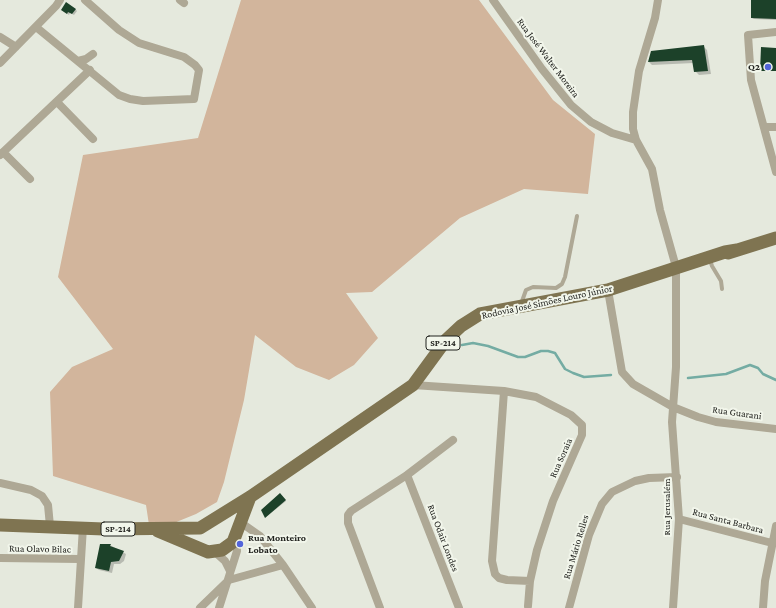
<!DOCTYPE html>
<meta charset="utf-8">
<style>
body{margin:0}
canvas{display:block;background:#e5e9dd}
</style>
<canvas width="776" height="608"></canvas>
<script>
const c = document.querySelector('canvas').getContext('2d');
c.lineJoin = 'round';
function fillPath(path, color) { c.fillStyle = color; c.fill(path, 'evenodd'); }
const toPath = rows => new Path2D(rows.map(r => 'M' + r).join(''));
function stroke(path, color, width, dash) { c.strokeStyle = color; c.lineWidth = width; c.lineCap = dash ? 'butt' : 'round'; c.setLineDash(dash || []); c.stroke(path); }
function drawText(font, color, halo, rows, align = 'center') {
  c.font = font + ' "Crimson Pro",serif'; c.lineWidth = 4; c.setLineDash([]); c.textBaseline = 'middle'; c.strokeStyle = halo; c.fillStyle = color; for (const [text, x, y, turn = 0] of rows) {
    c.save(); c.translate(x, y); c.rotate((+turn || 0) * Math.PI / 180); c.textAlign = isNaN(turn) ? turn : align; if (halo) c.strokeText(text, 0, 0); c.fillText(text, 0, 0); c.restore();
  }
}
const green = toPath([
 [241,0,479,0,553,100,595,134,588,194,524,189,460,218,372,292,346,293,378,338,354,365,329,380,296,367,255,335,244,400,224,482,217,502,196,514,169,525,149,525,146,505,53,476,50,392,72,367,113,349,58,277,83,155,198,138]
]);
const shadow = toPath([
 [752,0,776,0,776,20,754,19,752,18],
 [75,9,77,11,74,15,70,13,69,15,63,11],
 [703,46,707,50,711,74,699,75,695,71,694,63,652,65,649,62],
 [280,494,286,501,266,517,262,510],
 [110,545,126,554,124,561,120,564,114,564,112,573,99,570,96,568]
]);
const stream = toPath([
 [462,345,473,343,488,346,518,357,525,357,541,351,548,351,555,353,565,369,573,373,584,377,611,375],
 [688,378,726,374,750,365,758,368,763,374,776,380]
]);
const building = toPath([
 [751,0,776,0,776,19,751,18],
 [66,2,76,9,72,14,68,12,67,14,61,10],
 [704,45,708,71,694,72,692,60,648,62,651,51],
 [761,47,776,48,776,71,760,71],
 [280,493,286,500,265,518,261,510],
 [100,544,111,544,110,546,124,551,119,561,111,562,109,571,95,568]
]);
const lane = toPath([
 [710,260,712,266,721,281,722,289],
 [521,304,526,290,533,287,556,288,562,284,565,277,577,216]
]);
const street = toPath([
 [180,0,184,3],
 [493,0,542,69,571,105,591,122,612,133,636,140],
 [658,0,655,18,639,71,633,112,633,129,636,140,652,169,660,210,676,267,676,367,672,422,679,519,673,608],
 [36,27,119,95,130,99,143,101,194,99,199,70,195,65,184,57,139,43,119,30,85,0],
 [776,32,748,35,751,80,776,172],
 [0,37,16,47],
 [78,61,86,59,93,54],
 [0,63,56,6,60,0],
 [57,102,93,139],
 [765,127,776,127],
 [3,152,30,179],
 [0,155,90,70],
 [608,290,622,372,633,384,673,407,698,417,716,422,776,429],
 [413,385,504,391,536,397,571,415,582,425,582,435,553,501,537,550,530,581,528,606],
 [504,391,492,561,495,574,499,578,507,580,530,581],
 [407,475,459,608],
 [0,483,31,490,42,496,48,505,50,526],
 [679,519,772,543],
 [240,522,260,536,283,565,312,608],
 [215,552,225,561,230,571],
 [0,558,80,559],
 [78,608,83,527],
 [200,608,229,580,283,565],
 [219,608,237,551,236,536],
 [380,608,348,523,348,515,351,511,407,475,453,440],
 [569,608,589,535,602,504,612,492,635,481,649,478,677,477],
 [763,608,765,581,776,526]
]);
const primary = toPath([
 [728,253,776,238],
 [0,525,104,529,200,528,250,497,413,385,446,340,461,326,480,314,608,290,725,252,737,250],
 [158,531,208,552,222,550,233,542,250,497]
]);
const markers = [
 [768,67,4,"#5264da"],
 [240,544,4,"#5264da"]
];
const shields = [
 [443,343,34],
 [118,529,34]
];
const shieldNames = [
 ["SP-214",443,343],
 ["SP-214",118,529]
];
const streetNames = [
 ["Rua José Walter Moreira",548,58,53],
 ["Rodovia José Simões Louro Júnior",547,302,-12],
 ["Rua Guarani",737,413,8],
 ["Rua Soraia",561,458,-66],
 ["Rua Jerusalém",667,507,-90],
 ["Rua Santa Barbara",728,521,15],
 ["Rua Odair Londes",443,538,69],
 ["Rua Mário Relles",576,547,-73],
 ["Rua Olavo Bilac",40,549,1]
];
const poiNames = [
 ["Q2",760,67],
 ["Rua Monteiro",248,538,"left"],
 ["Lobato",248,550,"left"]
];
fillPath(green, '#d2b59c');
fillPath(shadow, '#0003');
stroke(stream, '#74aca3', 2.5);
fillPath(building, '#1c4129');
stroke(lane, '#aea895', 4);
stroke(street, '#aea895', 8);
stroke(primary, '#7f7451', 13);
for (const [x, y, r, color] of markers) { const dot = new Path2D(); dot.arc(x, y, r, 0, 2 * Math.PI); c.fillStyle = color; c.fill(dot); stroke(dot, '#f2f6eb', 1.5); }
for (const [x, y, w] of shields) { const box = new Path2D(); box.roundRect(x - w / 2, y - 7, w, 14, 3); c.fillStyle = '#f2f6eb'; c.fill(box); stroke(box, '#21221e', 1); }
drawText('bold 9px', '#21221e', null, shieldNames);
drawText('10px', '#21221e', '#f2f6eb', streetNames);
drawText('bold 10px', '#21221e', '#f2f6eb', poiNames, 'right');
</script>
